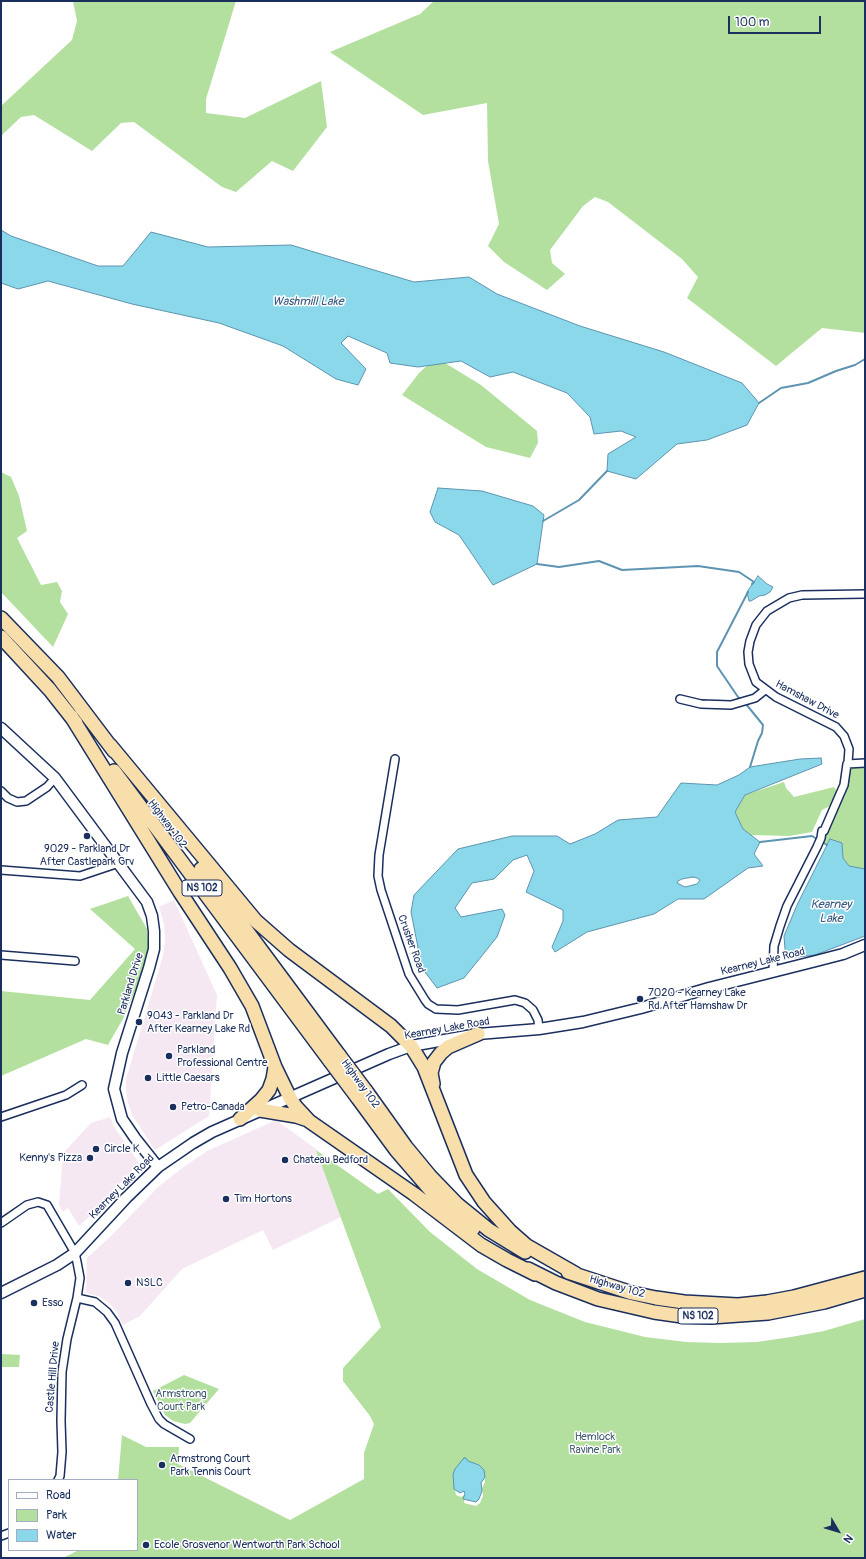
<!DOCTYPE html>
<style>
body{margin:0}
#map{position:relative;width:866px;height:1559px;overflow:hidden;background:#fff;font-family:Pangolin,sans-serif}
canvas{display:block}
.frame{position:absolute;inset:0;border:2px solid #1b2f5e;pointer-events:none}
.legend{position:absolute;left:8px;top:1479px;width:130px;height:72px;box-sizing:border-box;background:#fff;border:1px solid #a4acbf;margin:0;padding:5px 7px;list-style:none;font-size:12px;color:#1b2f5e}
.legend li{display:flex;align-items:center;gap:8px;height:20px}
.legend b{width:20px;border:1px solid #a4acbf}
.north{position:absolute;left:818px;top:1511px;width:40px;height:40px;-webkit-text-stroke:3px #fff;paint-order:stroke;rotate:128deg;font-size:11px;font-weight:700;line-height:16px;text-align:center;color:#1b2f5e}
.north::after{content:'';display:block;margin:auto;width:14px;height:18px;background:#1b2f5e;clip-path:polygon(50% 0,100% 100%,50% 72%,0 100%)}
.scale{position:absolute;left:728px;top:16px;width:93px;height:18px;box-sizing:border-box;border:2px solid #1b2f5e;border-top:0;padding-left:5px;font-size:12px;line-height:14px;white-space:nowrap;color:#1b2f5e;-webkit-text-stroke:3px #fff;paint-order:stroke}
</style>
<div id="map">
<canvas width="866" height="1559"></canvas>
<div class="frame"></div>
<ul class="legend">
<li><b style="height:5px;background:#fff"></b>Road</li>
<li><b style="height:11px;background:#b3e09f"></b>Park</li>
<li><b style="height:11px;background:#8ad8e9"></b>Water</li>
</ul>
<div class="north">N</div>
<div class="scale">100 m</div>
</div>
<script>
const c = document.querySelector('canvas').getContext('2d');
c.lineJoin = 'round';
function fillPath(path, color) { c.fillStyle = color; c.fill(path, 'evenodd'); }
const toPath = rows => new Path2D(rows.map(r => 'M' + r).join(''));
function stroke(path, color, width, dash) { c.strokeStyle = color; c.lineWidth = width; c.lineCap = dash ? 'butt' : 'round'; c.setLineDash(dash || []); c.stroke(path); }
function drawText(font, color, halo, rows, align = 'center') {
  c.font = font + ' Pangolin,sans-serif'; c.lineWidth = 3; c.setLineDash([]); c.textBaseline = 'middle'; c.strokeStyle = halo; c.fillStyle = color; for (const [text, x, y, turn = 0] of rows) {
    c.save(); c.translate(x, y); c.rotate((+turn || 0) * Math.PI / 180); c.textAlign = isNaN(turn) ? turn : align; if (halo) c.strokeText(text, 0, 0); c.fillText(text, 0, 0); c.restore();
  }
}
const built = toPath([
 [174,900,217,995,209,1116,155,1150,132,1115,128,1103,126,1091,126,1079,163,956,165,940,164,924,159,907],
 [110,1117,115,1128,139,1163,89,1217,79,1226,68,1208,63,1212,59,1205,63,1153,91,1123],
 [276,1120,316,1149,341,1217,273,1250,263,1230,182,1269,140,1316,123,1325,116,1311,108,1302,98,1296,86,1293,87,1258,110,1237,158,1187,181,1169,207,1151]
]);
const green = toPath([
 [73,1,236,1,206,99,206,113,245,118,321,81,327,127,293,171,272,161,236,192,222,187,134,122,121,123,92,151,34,115,21,117,1,136,1,106,72,40,77,21],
 [434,1,865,1,865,333,822,328,776,366,687,298,698,277,682,259,608,202,595,197,583,206,550,250,552,263,565,274,547,290,504,262,488,246,499,224,488,161,487,103,423,115,330,52,420,14],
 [445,363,481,385,537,431,538,443,530,458,486,447,402,395,419,373,428,365],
 [1,472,11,477,19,496,27,531,17,538,41,585,57,582,62,591,60,602,68,614,53,647,1,592],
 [865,763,865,869,849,866,843,858,842,843,830,839,827,845,819,840,837,800,847,764],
 [784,782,786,788,794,797,834,787,839,794,834,804,822,810,812,832,789,836,751,835,743,829,735,812,745,795],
 [128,896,147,929,149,958,124,1017,108,1045,86,1039,1,1076,1,991,90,1000,135,949,90,909],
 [316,1150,378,1194,388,1189,430,1232,477,1269,530,1300,585,1322,645,1337,686,1342,720,1343,757,1342,791,1337,824,1331,865,1319,865,1558,63,1558,79,1550,137,1550,137,1480,118,1480,122,1435,146,1447,179,1447,178,1464,290,1520,364,1479,364,1453,374,1424,370,1416,343,1381,343,1368,381,1327],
 [484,1474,485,1482,482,1488,483,1496,480,1503,476,1506,464,1503,465,1495,464,1495,461,1497,456,1495,454,1484],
 [1,1354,20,1355,19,1367,1,1367],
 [184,1375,219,1389,190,1423,185,1424,173,1421,165,1415,153,1391]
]);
const water = toPath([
 [1,230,11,236,98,266,123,266,151,232,208,247,291,245,414,282,469,277,497,294,580,326,664,352,742,383,759,403,747,425,707,440,677,444,636,479,607,471,608,454,636,437,621,431,594,434,590,417,567,393,513,372,490,377,461,361,418,367,390,363,387,353,348,336,341,343,366,369,358,385,336,379,283,346,219,323,132,304,48,281,18,289,1,283,1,230],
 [438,488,482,491,533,506,544,515,537,564,493,585,459,535,435,522,430,512,438,488],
 [758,576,767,584,773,587,770,592,765,595,759,596,751,601,749,601,747,592,758,576],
 [821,758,822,764,745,795,735,812,743,829,760,842,754,854,763,866,748,868,704,899,678,899,654,914,587,932,555,952,552,947,563,921,563,910,526,892,534,871,527,855,513,860,494,879,472,883,455,908,461,917,502,909,505,915,497,937,464,978,437,988,422,968,411,912,414,895,458,849,512,836,557,836,570,844,595,834,618,820,657,817,681,783,717,785,739,775,750,767,800,759,821,758],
 [693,877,697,878,700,880,697,884,685,887,677,883,678,881,682,879,693,877],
 [830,839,842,843,843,858,849,866,865,869,865,936,815,955,789,958,785,949,784,936,797,905,830,839],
 [464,1458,466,1458,468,1461,479,1465,484,1470,485,1477,481,1483,482,1491,479,1499,476,1502,463,1499,465,1494,464,1491,460,1493,454,1489,453,1474,455,1469,464,1458]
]);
const stream = toPath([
 [759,403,781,388,808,383,836,371,855,365,865,359],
 [543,521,579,500,607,471],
 [537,564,559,567,599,561,622,570,698,566,739,572,754,582,752,584],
 [743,700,738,697,717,666,717,652,748,592],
 [746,704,763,725,762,733,758,741,750,767],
 [760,842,812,836,827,845]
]);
const street = toPath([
 [680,699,701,704,731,705,755,698,765,690],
 [395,759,379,855,378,876,381,890,409,974,425,1000,428,1004,436,1009,458,1010,515,1000,525,1003,533,1010,538,1020,539,1029],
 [847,764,865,763],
 [1,791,8,798,17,802,26,801,47,787,55,778],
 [1,870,80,876,119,863],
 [1,955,75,961],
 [773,972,774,946,780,926,787,906,817,847,821,838,822,831,824,831,840,794,844,785,847,764,848,763,849,749,844,736,836,727,776,697,756,682,749,664,748,652,750,641,756,625,767,611,789,598,802,595,865,594],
 [1,1117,66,1095,82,1085],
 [1,1223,27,1205,38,1202,47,1205,75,1253,77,1262,80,1278,77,1298,67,1339,62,1372,61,1421,62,1452,60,1476,58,1480],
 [77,1298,95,1302,107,1312,115,1323,151,1404,159,1419,164,1424,190,1439],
 [1,1536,9,1533]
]);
const secondary = toPath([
 [1,728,55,778,147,902,152,916,154,931,154,949,149,968,122,1053,114,1089,122,1119,135,1138,158,1167],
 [1,1293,57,1265,75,1253,126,1198,158,1167,193,1143,212,1132,389,1054,411,1046,478,1034,539,1029,583,1022,641,1008,709,988,816,961,843,954,865,945]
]);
const highway = toPath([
 [1,618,58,677,114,751],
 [1,637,50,690,76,723],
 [71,716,180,892,230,968,252,1006,275,1067,290,1098,296,1107,309,1121,414,1194,481,1245,507,1260,535,1274],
 [110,745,256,921,289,950,391,1026,411,1046,424,1067,466,1175,484,1202,510,1231,527,1246,576,1274],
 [114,771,330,1061],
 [201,869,339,1055],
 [433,1084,431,1073,434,1062,441,1053,448,1047,478,1034],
 [366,1091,406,1147,430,1176,457,1204,489,1230,525,1252],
 [357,1097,396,1150,433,1193,473,1229],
 [260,1110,296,1116,308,1120],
 [240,1119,261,1100,269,1090,273,1079,275,1067],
 [528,1269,556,1283,598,1299,654,1312,682,1316,711,1317,768,1313,824,1302,865,1290],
 [568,1272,632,1293,656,1298,684,1302,738,1305,767,1302,794,1297,865,1278]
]);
const highwayBridge = toPath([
 [339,1055,366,1091],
 [330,1061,357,1097]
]);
const markers = [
 [87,836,4,"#1b2f5e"],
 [640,999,4,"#1b2f5e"],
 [139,1022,4,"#1b2f5e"],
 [169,1056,4,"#1b2f5e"],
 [148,1078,4,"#1b2f5e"],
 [173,1107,4,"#1b2f5e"],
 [96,1149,4,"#1b2f5e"],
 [90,1158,4,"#1b2f5e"],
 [285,1160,4,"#1b2f5e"],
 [226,1199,4,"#1b2f5e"],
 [128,1283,4,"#1b2f5e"],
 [34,1303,4,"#1b2f5e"],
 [162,1465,4,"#1b2f5e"],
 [146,1545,4,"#1b2f5e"]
];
const shields = [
 [202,888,40],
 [698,1316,40]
];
const shieldNames = [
 ["NS 102",202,888],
 ["NS 102",698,1316]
];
const streetNames = [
 ["Hamshaw Drive",807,700,28],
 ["Highway 102",167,824,53],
 ["Crusher Road",411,944,70],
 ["Kearney Lake Road",763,962,-14],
 ["Parkland Drive",131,984,-73],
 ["Kearney Lake Road",447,1029,-10],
 ["Highway 102",360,1084,54],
 ["Kearney Lake Road",122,1187,-45],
 ["Highway 102",617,1287,16],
 ["Castle Hill Drive",53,1377,-85]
];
const poiNames = [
 ["9029 - Parkland Dr",87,849,"center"],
 ["After Castlepark Grv",87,862,"center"],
 ["7020 - Kearney Lake",648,993],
 ["Rd After Hamshaw Dr",648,1006],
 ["9043 - Parkland Dr",147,1016],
 ["After Kearney Lake Rd",147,1029],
 ["Parkland",177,1050],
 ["Professional Centre",177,1063],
 ["Little Caesars",156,1078],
 ["Petro-Canada",181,1107],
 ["Circle K",104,1149],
 ["Kenny's Pizza",82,1158,"right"],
 ["Chateau Bedford",293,1160],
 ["Tim Hortons",234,1199],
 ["NSLC",136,1283],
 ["Esso",42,1303],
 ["Armstrong Court",170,1459],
 ["Park Tennis Court",170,1472],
 ["Ecole Grosvenor Wentworth Park School",154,1545]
];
const parkNames = [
 ["Armstrong",181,1394],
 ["Court Park",181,1407],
 ["Hemlock",595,1437],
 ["Ravine Park",595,1450]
];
const waterNames = [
 ["Washmill Lake",308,302],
 ["Kearney",831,905],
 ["Lake",831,919]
];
fillPath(built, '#f6e8f3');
fillPath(green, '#b3e09f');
fillPath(water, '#8ad8e9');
stroke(water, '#5e94b1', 1);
stroke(stream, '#5e94b1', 2);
stroke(street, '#1b2f5e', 10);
stroke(secondary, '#1b2f5e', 13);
stroke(highway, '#1b2f5e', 16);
stroke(street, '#fff', 7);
stroke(secondary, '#fff', 10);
stroke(highway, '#f8deab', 13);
stroke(highwayBridge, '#1b2f5e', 16, []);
stroke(highwayBridge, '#f8deab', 13);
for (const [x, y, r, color] of markers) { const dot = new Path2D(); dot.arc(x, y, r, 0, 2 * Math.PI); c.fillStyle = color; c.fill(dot); stroke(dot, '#fff', 1.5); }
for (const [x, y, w] of shields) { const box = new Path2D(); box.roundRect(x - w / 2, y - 8, w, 16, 3); c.fillStyle = '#fff'; c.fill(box); stroke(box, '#1b2f5e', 1); }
drawText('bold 10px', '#1b2f5e', null, shieldNames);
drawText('11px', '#1b2f5e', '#fff', streetNames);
drawText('11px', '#1b2f5e', '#fff', poiNames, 'left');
drawText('11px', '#415b6e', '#fff', parkNames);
drawText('italic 12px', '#375981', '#fff', waterNames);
</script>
